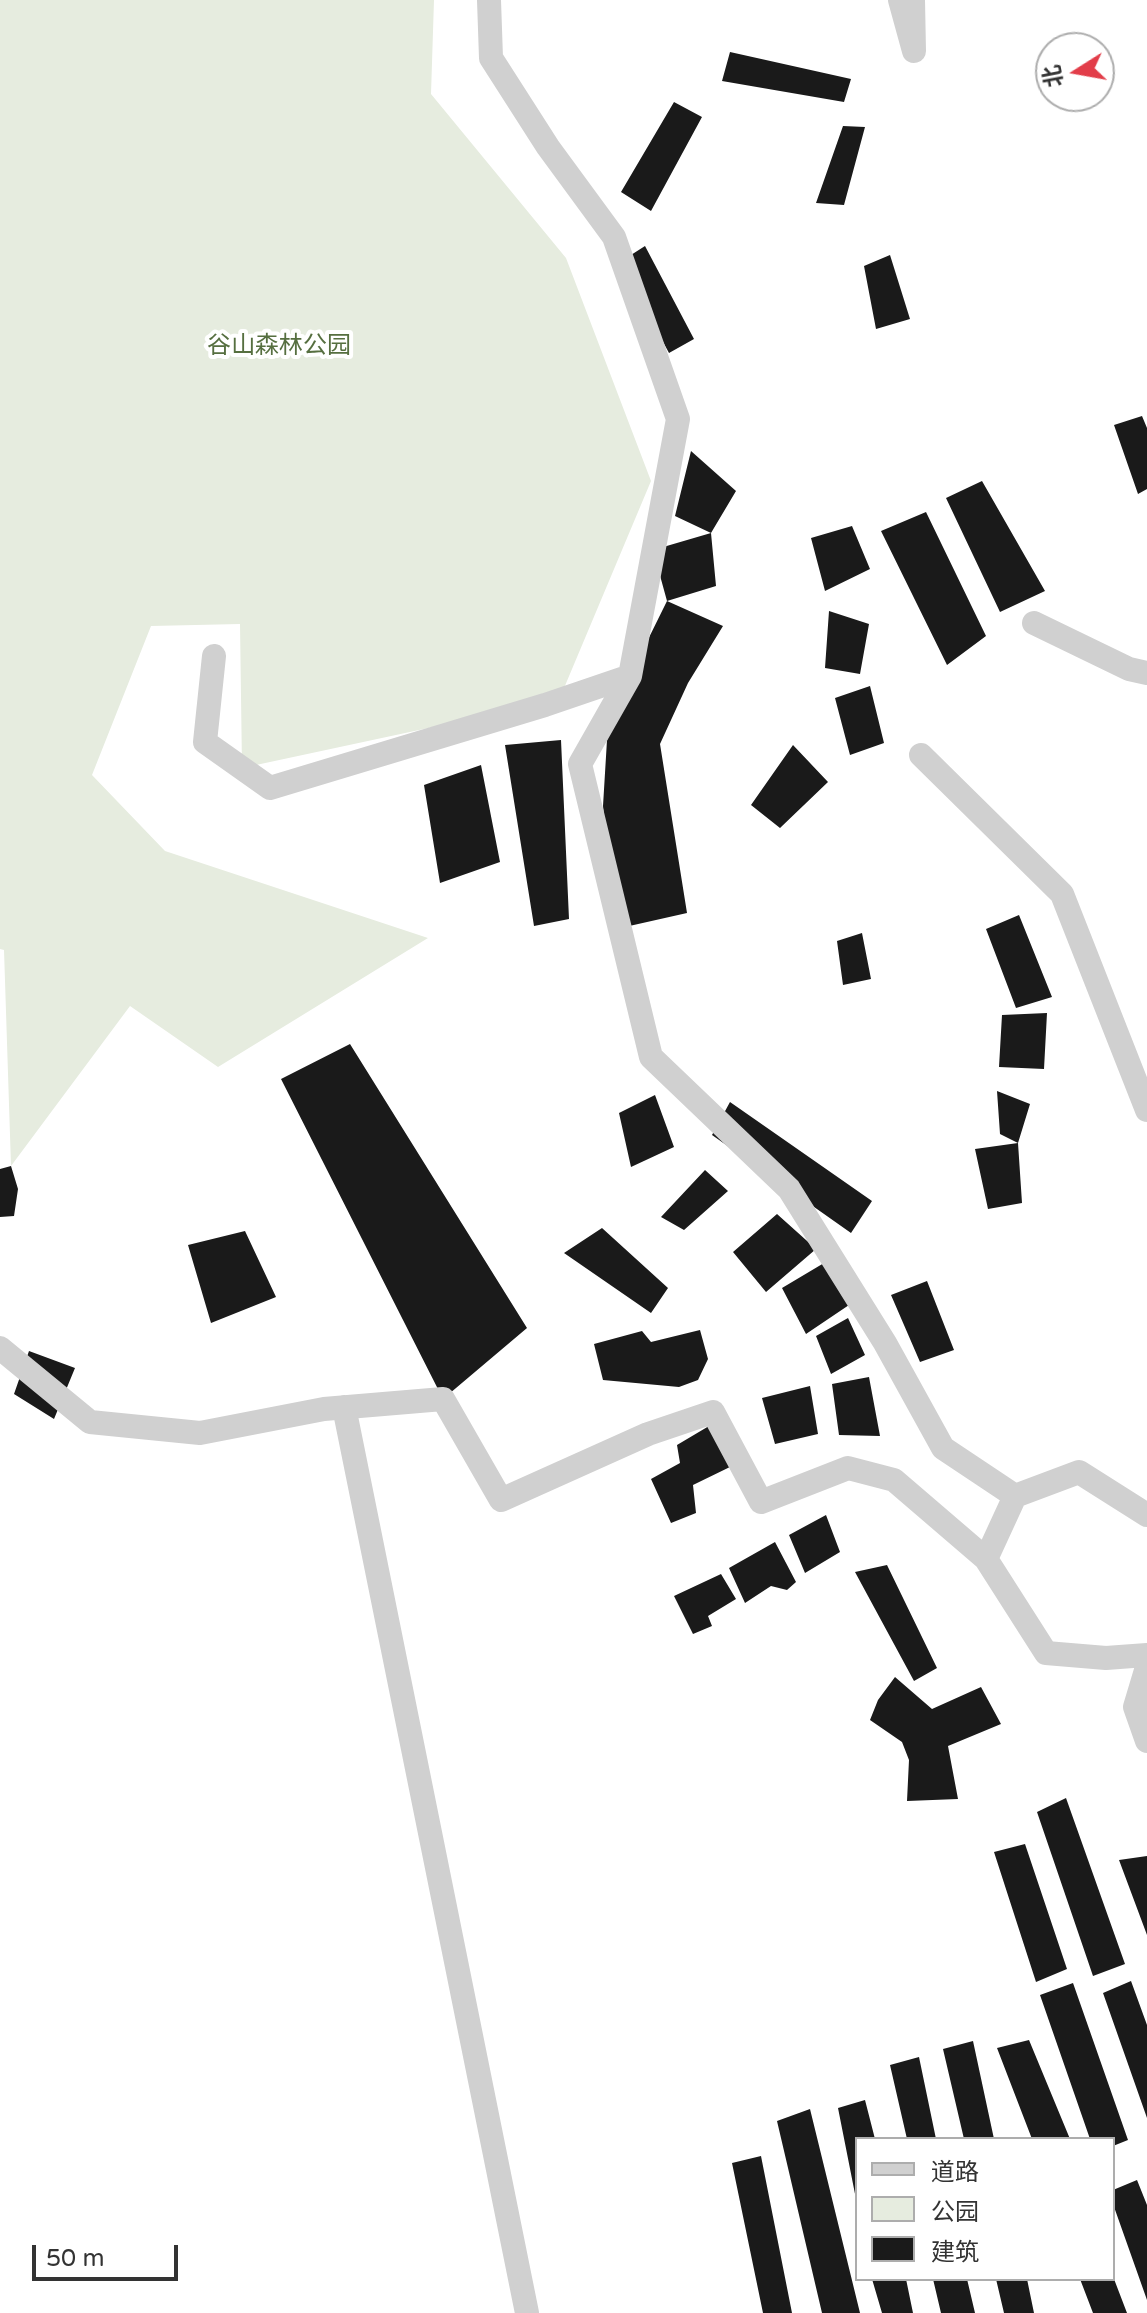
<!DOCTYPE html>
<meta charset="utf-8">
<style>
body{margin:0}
#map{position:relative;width:1147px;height:2313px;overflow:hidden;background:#fff;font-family:"Varela Round","Noto Sans SC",sans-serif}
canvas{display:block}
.legend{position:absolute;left:855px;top:2137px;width:260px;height:144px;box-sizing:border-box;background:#fff;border:2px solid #adadad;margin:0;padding:10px 14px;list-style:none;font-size:24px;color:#333}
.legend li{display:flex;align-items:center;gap:16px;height:40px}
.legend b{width:40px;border:2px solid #adadad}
.north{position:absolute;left:1035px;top:32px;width:80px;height:80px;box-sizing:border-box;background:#fff;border:2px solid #adadad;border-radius:50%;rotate:259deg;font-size:22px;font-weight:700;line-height:32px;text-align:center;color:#333}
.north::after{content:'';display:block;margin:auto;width:28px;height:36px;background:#e23d49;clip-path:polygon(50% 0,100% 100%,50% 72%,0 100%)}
.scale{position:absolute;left:32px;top:2245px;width:146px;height:36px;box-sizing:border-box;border:4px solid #333;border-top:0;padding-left:10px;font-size:24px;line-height:28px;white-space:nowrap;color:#333;-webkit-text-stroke:6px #fff;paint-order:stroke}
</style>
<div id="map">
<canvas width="1147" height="2313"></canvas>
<ul class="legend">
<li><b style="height:10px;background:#d0d0d0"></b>道路</li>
<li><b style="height:22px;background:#e6ecdf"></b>公园</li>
<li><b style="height:22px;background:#1a1a1a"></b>建筑</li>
</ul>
<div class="north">北</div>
<div class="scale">50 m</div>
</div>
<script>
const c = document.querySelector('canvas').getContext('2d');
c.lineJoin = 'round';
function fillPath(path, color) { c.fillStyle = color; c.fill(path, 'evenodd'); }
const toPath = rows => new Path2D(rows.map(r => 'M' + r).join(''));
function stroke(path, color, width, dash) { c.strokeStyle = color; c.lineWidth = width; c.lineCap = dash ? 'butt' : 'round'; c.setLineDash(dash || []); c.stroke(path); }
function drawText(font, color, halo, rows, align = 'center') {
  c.font = font + ' "Varela Round","Noto Sans SC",sans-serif'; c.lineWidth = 8; c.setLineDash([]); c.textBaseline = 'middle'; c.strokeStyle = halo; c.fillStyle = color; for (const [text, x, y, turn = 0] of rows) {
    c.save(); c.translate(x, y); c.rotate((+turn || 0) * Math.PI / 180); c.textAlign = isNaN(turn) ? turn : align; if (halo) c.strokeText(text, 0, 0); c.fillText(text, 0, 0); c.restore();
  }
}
const green = toPath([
 [0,0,434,0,431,94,566,258,651,481,559,700,242,768,240,624,151,626,92,775,165,851,428,938,218,1067,130,1006,11,1166,4,950,0,949]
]);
const building = toPath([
 [730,52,851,79,844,102,722,81],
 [674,102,702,117,651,211,621,192],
 [843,126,865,127,844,205,816,203],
 [645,246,694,339,669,353,620,262],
 [890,255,910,319,876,329,864,266],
 [1142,416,1147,428,1147,489,1138,494,1114,425],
 [691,451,736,491,711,533,675,516],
 [982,481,1045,591,1000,612,946,498],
 [926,512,986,636,947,665,881,531],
 [852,526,870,569,825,591,811,538],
 [711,533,716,586,667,601,653,550],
 [667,601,723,626,688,683,660,744,687,913,616,929,603,806,607,740,630,676],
 [829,611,869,624,860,674,825,668],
 [870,686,884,743,850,755,835,698],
 [561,740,569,919,534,926,505,745],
 [793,745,828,782,780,828,751,805],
 [481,765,500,862,440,883,424,785],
 [1019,915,1052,997,1016,1008,986,929],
 [862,933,871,979,843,985,837,941],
 [1047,1013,1044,1069,999,1067,1002,1015],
 [350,1044,527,1328,443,1399,281,1079],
 [997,1091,1030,1104,1018,1143,1000,1134],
 [655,1095,674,1147,631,1167,619,1113],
 [730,1102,872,1201,851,1233,712,1135],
 [1018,1143,1022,1203,988,1209,975,1149],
 [11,1166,18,1189,14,1216,0,1217,0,1169],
 [705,1170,728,1191,684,1230,661,1217],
 [777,1214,816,1249,766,1292,733,1252],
 [602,1228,668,1288,651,1313,564,1253],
 [245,1231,276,1297,211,1323,188,1245],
 [824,1263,849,1305,806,1334,782,1288],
 [927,1281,954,1350,920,1362,891,1295],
 [848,1318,865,1355,831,1374,816,1336],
 [700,1330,708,1359,698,1380,679,1387,603,1380,594,1344,642,1331,651,1342],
 [29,1351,75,1368,54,1419,14,1394],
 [869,1377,880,1436,839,1435,832,1384],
 [810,1386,818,1434,775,1444,762,1398],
 [709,1426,732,1466,693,1485,696,1513,671,1523,651,1479,680,1463,677,1445],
 [826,1515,840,1552,805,1573,789,1535],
 [775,1542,796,1582,787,1590,771,1586,745,1603,729,1568],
 [887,1565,937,1668,914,1681,855,1572],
 [721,1574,736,1599,708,1616,712,1626,693,1634,674,1596],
 [895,1677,932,1709,981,1687,1001,1724,948,1746,958,1799,907,1801,909,1760,902,1742,870,1720,878,1700],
 [1066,1798,1125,1964,1093,1976,1037,1812],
 [1025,1844,1067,1969,1036,1982,994,1852],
 [1147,1856,1147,1935,1119,1860],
 [1131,1981,1147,2025,1147,2118,1103,1993],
 [1073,1983,1128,2140,1113,2146,1113,2139,1090,2139,1040,1995],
 [1029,2040,1070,2139,1032,2139,997,2048],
 [973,2041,994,2139,964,2139,943,2049],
 [919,2057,936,2139,907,2139,890,2065],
 [865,2100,875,2139,857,2139,856,2199,838,2108],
 [810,2109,860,2313,822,2313,777,2121],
 [761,2156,792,2313,763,2313,732,2163],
 [1137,2180,1147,2205,1147,2300,1113,2204,1113,2190],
 [872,2279,906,2279,913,2313,882,2313],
 [933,2279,967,2279,975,2313,941,2313],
 [996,2279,1027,2279,1034,2313,1004,2313],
 [1080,2279,1114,2279,1127,2313,1093,2313]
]);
const street = toPath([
 [900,0,914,51,913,0],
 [1034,623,1129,669,1147,673],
 [214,656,205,742,270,788,545,705,630,676,678,419,614,237,548,147,491,58,489,0],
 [630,676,580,764,651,1057,789,1189,885,1343,943,1448,1015,1496],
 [921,755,1062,894,1147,1110],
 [0,1348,90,1422,200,1433,324,1409,443,1399,501,1500,648,1434,713,1412,761,1502,848,1468,894,1480,986,1559],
 [344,1407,527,2313],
 [1147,1515,1079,1472,1015,1496,986,1559,1046,1653,1106,1658,1147,1655],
 [1147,1667,1135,1707,1147,1741]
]);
const parkNames = [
 ["谷山森林公园",279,347]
];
fillPath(green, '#e6ecdf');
fillPath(building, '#1a1a1a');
stroke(street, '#d0d0d0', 24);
drawText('24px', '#566f40', '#fff', parkNames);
</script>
